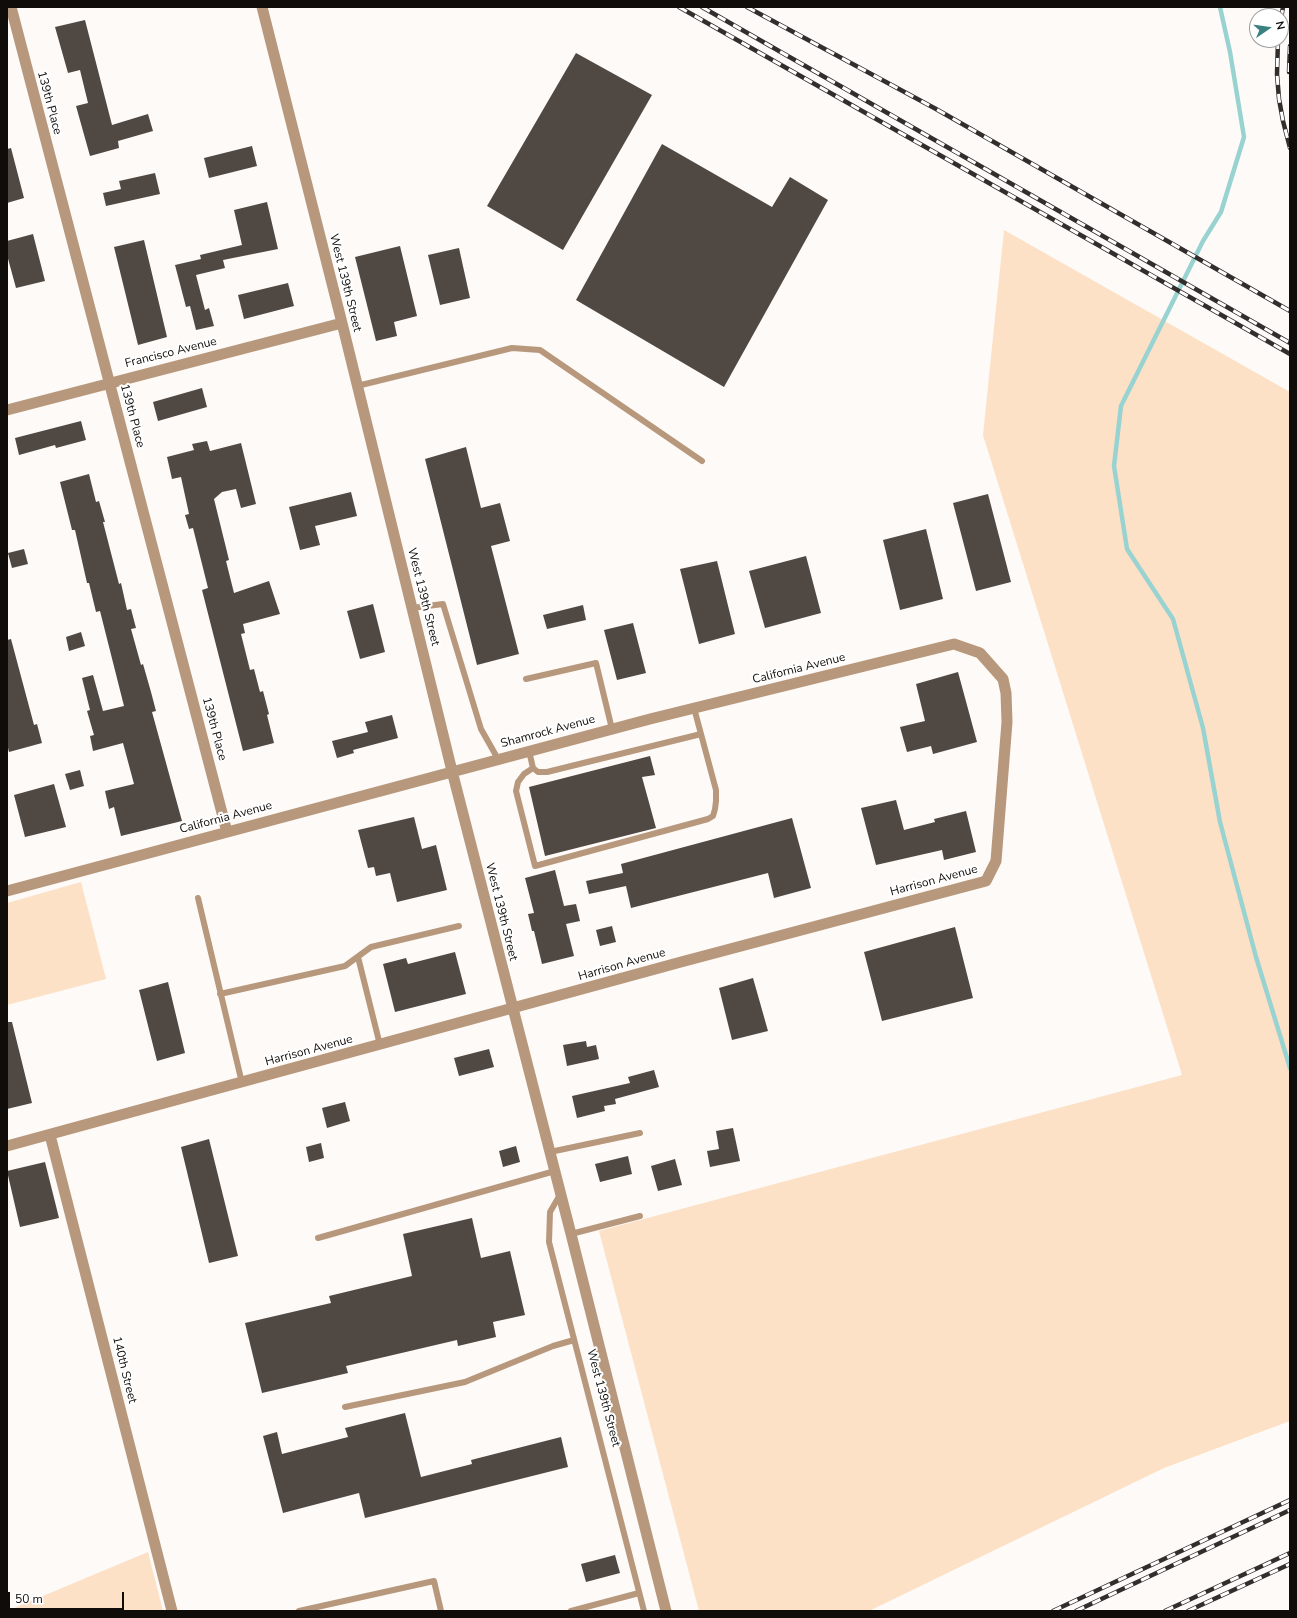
<!DOCTYPE html>
<style>
body{margin:0}
#map{position:relative;width:1297px;height:1618px;overflow:hidden;background:#fefaf7;font-family:"Nunito Sans",sans-serif}
canvas{display:block}
.frame{position:absolute;inset:0;border:8px solid #0f0c0a;pointer-events:none}
.north{position:absolute;left:1249px;top:8px;width:40px;height:40px;box-sizing:border-box;background:#fff;border:1px solid #9f9e9d;border-radius:50%;rotate:77deg;font-size:11px;font-weight:700;line-height:16px;text-align:center;color:#0f0c0a}
.north::after{content:'';display:block;margin:auto;width:14px;height:18px;background:#3a8281;clip-path:polygon(50% 0,100% 100%,50% 72%,0 100%)}
.scale{position:absolute;left:8px;top:1592px;width:116px;height:18px;box-sizing:border-box;border:2px solid #0f0c0a;border-top:0;padding-left:5px;font-size:12px;line-height:14px;white-space:nowrap;color:#0f0c0a;-webkit-text-stroke:3px #fff;paint-order:stroke}
</style>
<div id="map">
<canvas width="1297" height="1618"></canvas>
<div class="frame"></div>
<div class="north">N</div>
<div class="scale">50 m</div>
</div>
<script>
const c = document.querySelector('canvas').getContext('2d');
c.lineJoin = 'round';
function fillPath(path, color) { c.fillStyle = color; c.fill(path, 'evenodd'); }
const toPath = rows => new Path2D(rows.map(r => 'M' + r).join(''));
function stroke(path, color, width, dash) { c.strokeStyle = color; c.lineWidth = width; c.lineCap = dash ? 'butt' : 'round'; c.setLineDash(dash || []); c.stroke(path); }
function drawText(font, color, halo, rows, align = 'center') {
  c.font = font + ' "Nunito Sans",sans-serif'; c.lineWidth = 4; c.setLineDash([]); c.textBaseline = 'middle'; c.strokeStyle = halo; c.fillStyle = color; for (const [text, x, y, turn = 0] of rows) {
    c.save(); c.translate(x, y); c.rotate((+turn || 0) * Math.PI / 180); c.textAlign = isNaN(turn) ? turn : align; if (halo) c.strokeText(text, 0, 0); c.fillText(text, 0, 0); c.restore();
  }
}
const green = toPath([
 [1004,230,1290,392,1290,1421,1164,1468,869,1611,699,1611,599,1231,1182,1075,983,435],
 [81,882,106,979,7,1005,7,903],
 [148,1552,163,1611,7,1611]
]);
const stream = toPath([
 [1220,7,1230,52,1244,137,1221,212,1203,241,1121,406,1114,466,1127,549,1173,619,1203,728,1220,822,1256,957,1290,1068]
]);
const building = toPath([
 [85,20,112,125,148,114,153,131,118,141,119,148,90,156,76,106,88,103,80,70,68,73,55,27],
 [576,53,652,95,563,250,487,206],
 [662,144,772,207,790,177,828,200,724,387,576,300],
 [252,146,257,166,209,178,204,158],
 [11,148,24,198,7,203,7,149],
 [155,173,160,194,106,206,103,193,121,189,119,181],
 [267,202,278,249,223,260,225,268,196,275,205,310,209,308,214,326,196,330,190,306,186,307,175,265,201,259,200,255,242,245,234,210],
 [33,234,45,281,16,288,7,255,7,241],
 [144,240,167,337,138,345,114,247],
 [400,246,417,316,394,322,397,336,376,341,355,257],
 [459,248,470,298,440,305,428,255],
 [288,283,294,306,244,319,238,295],
 [202,388,207,407,158,421,153,402],
 [81,421,86,440,56,448,55,445,19,455,15,438],
 [207,441,210,451,241,443,256,504,241,508,236,489,222,492,214,499,229,560,226,561,234,593,269,581,280,614,243,624,245,633,241,634,250,670,254,669,260,692,263,691,269,714,267,715,274,743,243,751,202,590,208,588,193,528,189,529,185,515,189,514,181,477,172,479,167,457,194,450,192,444],
 [466,447,481,508,500,503,510,541,491,546,519,654,477,665,425,459],
 [89,474,96,502,99,501,105,522,103,522,119,584,121,583,127,610,131,609,136,628,131,629,141,665,143,664,151,692,156,711,152,712,182,821,121,836,114,807,109,809,105,791,134,784,123,743,93,751,90,736,94,735,87,711,90,710,82,678,93,675,103,711,124,706,100,611,96,612,89,583,87,583,75,530,72,530,60,482],
 [351,492,357,516,315,526,320,545,300,550,289,507],
 [988,494,1011,582,976,591,953,503],
 [926,529,943,599,900,610,883,540],
 [24,549,28,564,12,568,8,553],
 [806,556,821,613,765,628,749,571],
 [717,561,735,634,699,644,680,569],
 [373,604,385,652,360,659,347,611],
 [583,605,586,620,547,629,543,615],
 [633,623,646,673,617,680,604,630],
 [81,632,85,646,69,651,66,637],
 [11,639,34,725,37,724,42,743,9,752,7,744,7,640],
 [958,672,977,742,933,754,931,746,907,752,900,727,925,721,916,684],
 [392,715,398,738,353,750,354,753,337,758,332,741,368,732,365,722],
 [650,756,655,775,642,777,656,828,545,856,529,787],
 [80,770,84,786,70,790,65,774],
 [54,784,66,827,25,837,14,795],
 [896,800,904,830,935,822,934,819,966,811,976,852,944,860,942,850,876,865,861,808],
 [414,817,422,849,436,845,447,890,397,902,390,873,376,876,374,867,368,868,358,830],
 [792,818,811,888,774,898,768,873,631,908,626,886,589,894,586,881,623,873,621,864],
 [555,870,564,906,576,904,580,921,566,924,574,956,542,964,534,931,532,931,528,914,534,913,525,878],
 [612,926,616,942,600,946,596,930],
 [955,927,973,998,882,1021,864,952],
 [455,952,466,994,395,1012,383,964,406,958,408,964],
 [753,978,768,1031,732,1040,719,988],
 [168,982,185,1053,157,1061,139,990],
 [7,1022,12,1022,32,1103,7,1109],
 [586,1041,587,1047,596,1045,599,1059,567,1066,563,1045],
 [489,1049,494,1067,459,1076,454,1058],
 [654,1070,659,1087,615,1099,616,1104,604,1106,605,1111,577,1118,572,1096,630,1083,628,1077],
 [345,1102,350,1121,327,1128,322,1108],
 [733,1128,740,1161,710,1167,707,1151,719,1149,716,1131],
 [209,1139,238,1256,209,1263,181,1147],
 [321,1143,324,1158,309,1162,306,1147],
 [516,1146,520,1162,503,1167,499,1151],
 [628,1156,632,1174,600,1182,595,1164],
 [675,1159,682,1185,658,1191,651,1166],
 [45,1162,59,1218,20,1227,7,1171],
 [472,1218,481,1258,510,1251,525,1315,493,1322,496,1337,458,1346,457,1340,346,1366,348,1373,262,1393,245,1323,331,1303,329,1296,412,1276,403,1234],
 [405,1413,421,1477,472,1464,471,1460,561,1437,568,1467,365,1518,359,1493,283,1513,263,1436,277,1432,282,1454,348,1437,345,1428],
 [615,1555,620,1573,586,1582,581,1564]
]);
const service = toPath([
 [357,386,512,348,540,350,702,461],
 [412,608,443,604,481,729,498,759],
 [526,679,596,663,612,729],
 [529,751,533,768,538,772,547,772,701,734,694,708],
 [533,768,524,774,518,782,516,791,535,866,708,819,713,816,715,809,716,801,716,790,701,734],
 [198,898,242,1083],
 [358,957,380,1045],
 [220,994,345,966,371,947,459,926],
 [550,1152,640,1133],
 [561,1193,550,1212,549,1242,644,1611],
 [571,1234,640,1216],
 [318,1238,555,1171],
 [345,1407,465,1382,553,1346,574,1340],
 [299,1611,434,1581,441,1611],
 [571,1611,639,1593]
]);
const minor = toPath([
 [11,7,227,832],
 [262,7,342,323,452,771,571,1234,666,1611],
 [7,410,342,323],
 [7,891,650,719,954,644,980,653,1003,679,1006,693,1007,722,996,861,986,881,681,962,7,1146],
 [50,1135,172,1611]
]);
const rail = toPath([
 [679,7,1290,354],
 [702,7,1290,343],
 [747,7,936,109,1290,311],
 [1281,19,1283,7],
 [1278,40,1277,74,1279,99,1283,121,1290,148],
 [1289,72,1290,46],
 [1053,1611,1290,1500],
 [1076,1611,1290,1510],
 [1165,1611,1290,1553],
 [1188,1611,1290,1564]
]);
const streetNames = [
 ["139th Place",49,103,75],
 ["West 139th Street",345,283,76],
 ["Francisco Avenue",171,353,-14],
 ["139th Place",132,416,75],
 ["West 139th Street",423,597,76],
 ["California Avenue",799,669,-14],
 ["139th Place",214,729,75],
 ["Shamrock Avenue",548,732,-15],
 ["California Avenue",226,818,-15],
 ["Harrison Avenue",934,881,-15],
 ["West 139th Street",501,912,76],
 ["Harrison Avenue",622,965,-16],
 ["Harrison Avenue",309,1051,-15],
 ["140th Street",124,1370,76],
 ["West 139th Street",603,1398,75]
];
fillPath(green, '#fce1c7');
stroke(stream, '#99d3d1', 4.5);
fillPath(building, '#504842');
stroke(service, '#b7987c', 6);
stroke(minor, '#b7987c', 11);
stroke(rail, '#312e2c', 4.5);
stroke(rail, '#fff', 3, [9]);
drawText('12px', '#0f0c0a', '#fff', streetNames);
</script>
